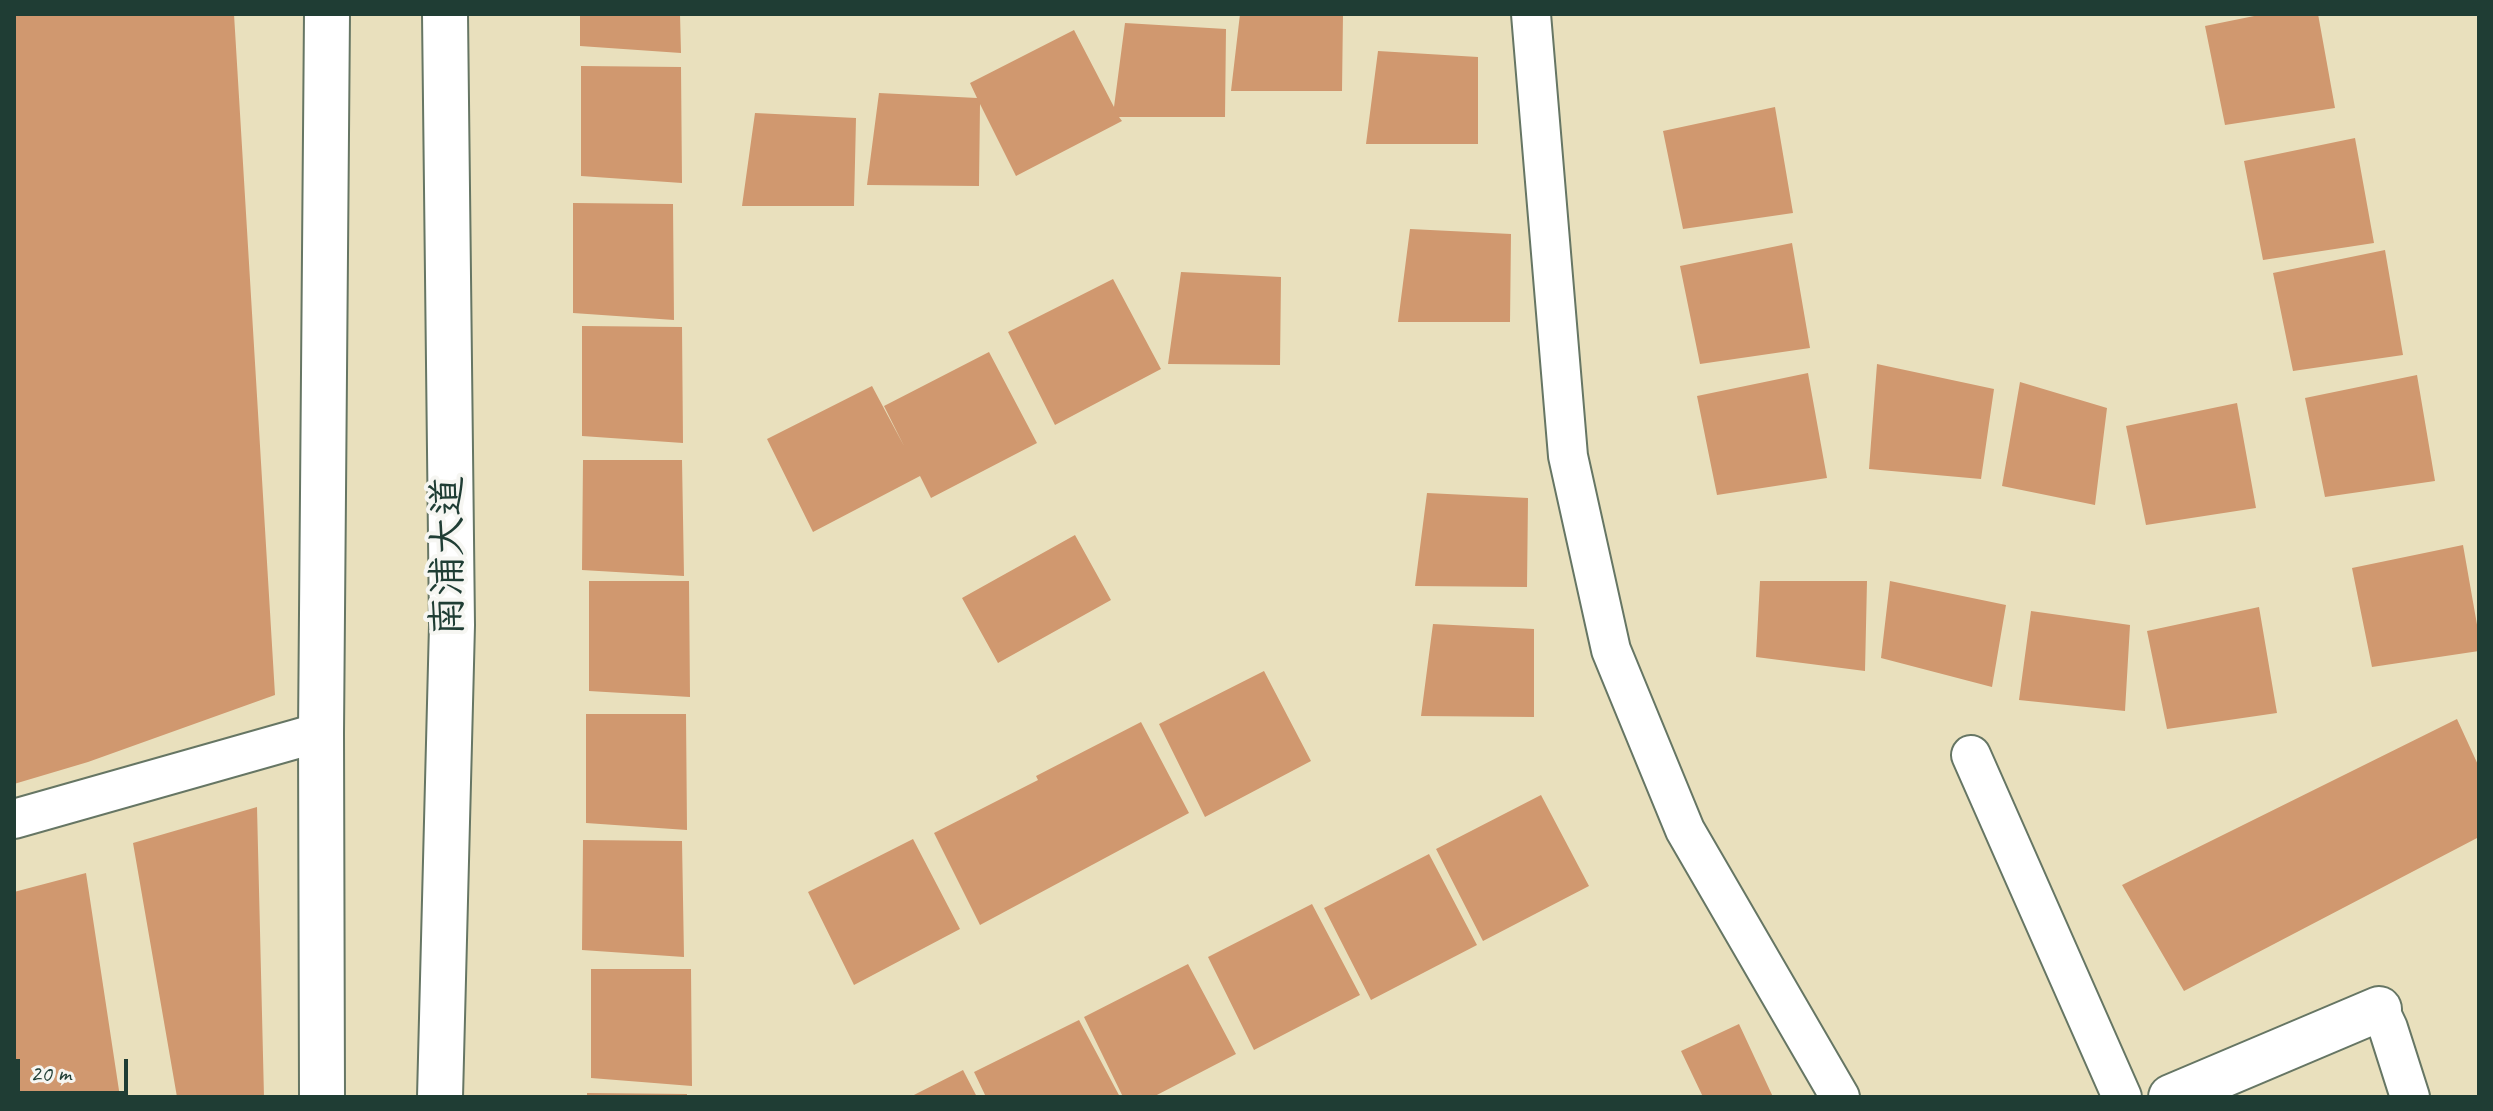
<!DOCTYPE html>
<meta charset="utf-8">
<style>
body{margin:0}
#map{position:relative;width:2493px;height:1111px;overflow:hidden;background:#e9e0bd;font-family:Caveat,sans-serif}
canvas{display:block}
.frame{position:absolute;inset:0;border:16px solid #1f3d34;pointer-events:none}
.scale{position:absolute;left:16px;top:1059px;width:112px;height:36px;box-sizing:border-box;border:4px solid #1f3d34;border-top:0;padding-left:10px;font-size:24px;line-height:28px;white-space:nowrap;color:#1f3d34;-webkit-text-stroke:6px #f6f6f2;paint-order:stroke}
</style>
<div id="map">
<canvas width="2493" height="1111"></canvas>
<div class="frame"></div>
<div class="scale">20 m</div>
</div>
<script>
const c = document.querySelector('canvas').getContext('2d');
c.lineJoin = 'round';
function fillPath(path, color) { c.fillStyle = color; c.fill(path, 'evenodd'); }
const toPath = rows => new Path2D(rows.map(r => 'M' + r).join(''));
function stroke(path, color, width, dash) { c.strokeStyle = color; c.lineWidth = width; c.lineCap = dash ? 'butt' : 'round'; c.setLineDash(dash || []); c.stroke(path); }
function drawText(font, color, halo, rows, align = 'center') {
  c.font = font + ' Caveat,"LXGW WenKai TC",sans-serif'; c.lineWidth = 8; c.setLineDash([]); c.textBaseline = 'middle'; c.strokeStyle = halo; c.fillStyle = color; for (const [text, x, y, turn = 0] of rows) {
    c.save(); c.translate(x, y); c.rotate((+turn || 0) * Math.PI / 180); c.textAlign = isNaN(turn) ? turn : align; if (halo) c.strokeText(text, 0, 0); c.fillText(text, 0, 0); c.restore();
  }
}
const building = toPath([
 [14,14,234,14,275,695,88,762,14,784],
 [580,14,680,14,681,53,580,46],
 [1240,14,1343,14,1342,91,1231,91],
 [2264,14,2318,14,2335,108,2225,125,2205,26],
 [1125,23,1226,29,1225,117,1119,117,1122,121,1016,176,980,104,979,186,867,185,879,93,977,98,970,83,1074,30,1114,107],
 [1378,51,1478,57,1478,144,1366,144],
 [581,66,681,67,682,183,581,176],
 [1775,107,1793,213,1683,229,1663,131],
 [755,113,856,118,854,206,742,206],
 [2355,138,2374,243,2263,260,2244,161],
 [573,203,673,204,674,320,573,313],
 [1410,229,1511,234,1510,322,1398,322],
 [1792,243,1810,348,1700,364,1680,266],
 [2385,250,2403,355,2293,371,2273,273],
 [1181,272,1281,277,1280,365,1168,364],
 [1113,279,1161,369,1055,425,1008,332],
 [582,326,682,327,683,443,582,436],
 [989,352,1037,443,931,498,920,476,813,532,767,439,872,386,904,446,884,406],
 [1877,364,1994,389,1981,479,1869,469],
 [1808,373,1827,478,1717,495,1697,396],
 [2417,375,2435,481,2325,497,2305,398],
 [2020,382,2107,408,2095,505,2002,486],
 [2237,403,2256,508,2146,525,2126,426],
 [583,460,682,460,684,576,582,570],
 [1427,493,1528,498,1527,587,1415,586],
 [1075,535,1111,600,998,663,962,598],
 [2463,545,2479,636,2479,651,2372,667,2352,568],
 [589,581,689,581,690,697,589,691],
 [1760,581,1867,581,1865,671,1756,657],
 [1890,581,2006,605,1992,687,1881,658],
 [2259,607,2277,713,2167,729,2147,631],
 [2031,611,2130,625,2125,711,2019,700],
 [1433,624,1534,629,1534,717,1421,716],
 [1264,671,1311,761,1205,817,1159,724],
 [586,714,686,714,687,830,586,823],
 [2457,719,2479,767,2479,837,2184,991,2122,885],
 [1141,722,1189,813,980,925,934,833,1038,780,1036,776],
 [1541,795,1589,886,1483,941,1436,849],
 [257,807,264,1097,177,1097,133,843],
 [913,839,960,929,854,985,808,892],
 [583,840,682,841,684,957,582,950],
 [1429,854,1477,945,1371,1000,1324,908],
 [86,873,120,1097,14,1097,14,892],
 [1312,904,1360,995,1254,1050,1208,957],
 [1188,964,1236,1054,1153,1097,1123,1097,1084,1017],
 [591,969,691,969,692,1086,591,1078],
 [1079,1020,1120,1097,986,1097,974,1072],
 [1739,1024,1773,1097,1703,1097,1681,1051],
 [963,1070,977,1097,910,1097],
 [587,1093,687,1094,687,1097,587,1097]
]);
const minor = toPath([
 [1531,14,1568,456,1611,650,1685,830,1840,1097],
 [1971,755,2122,1097],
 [14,819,321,732],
 [2379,1009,2388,1028,2410,1097]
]);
const tertiary = toPath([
 [2171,1097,2379,1009]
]);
const secondary = toPath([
 [322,1097,321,732,327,14],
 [440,1097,452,625,445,14]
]);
const streetNames = [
 ["南浦大道",450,556,-90]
];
fillPath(building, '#d0986f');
stroke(minor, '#667664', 42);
stroke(tertiary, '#667664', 48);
stroke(secondary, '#667664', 48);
stroke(minor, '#fff', 38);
stroke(tertiary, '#fff', 44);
stroke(secondary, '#fff', 44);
drawText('40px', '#1f3d34', '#f6f6f2', streetNames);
</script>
